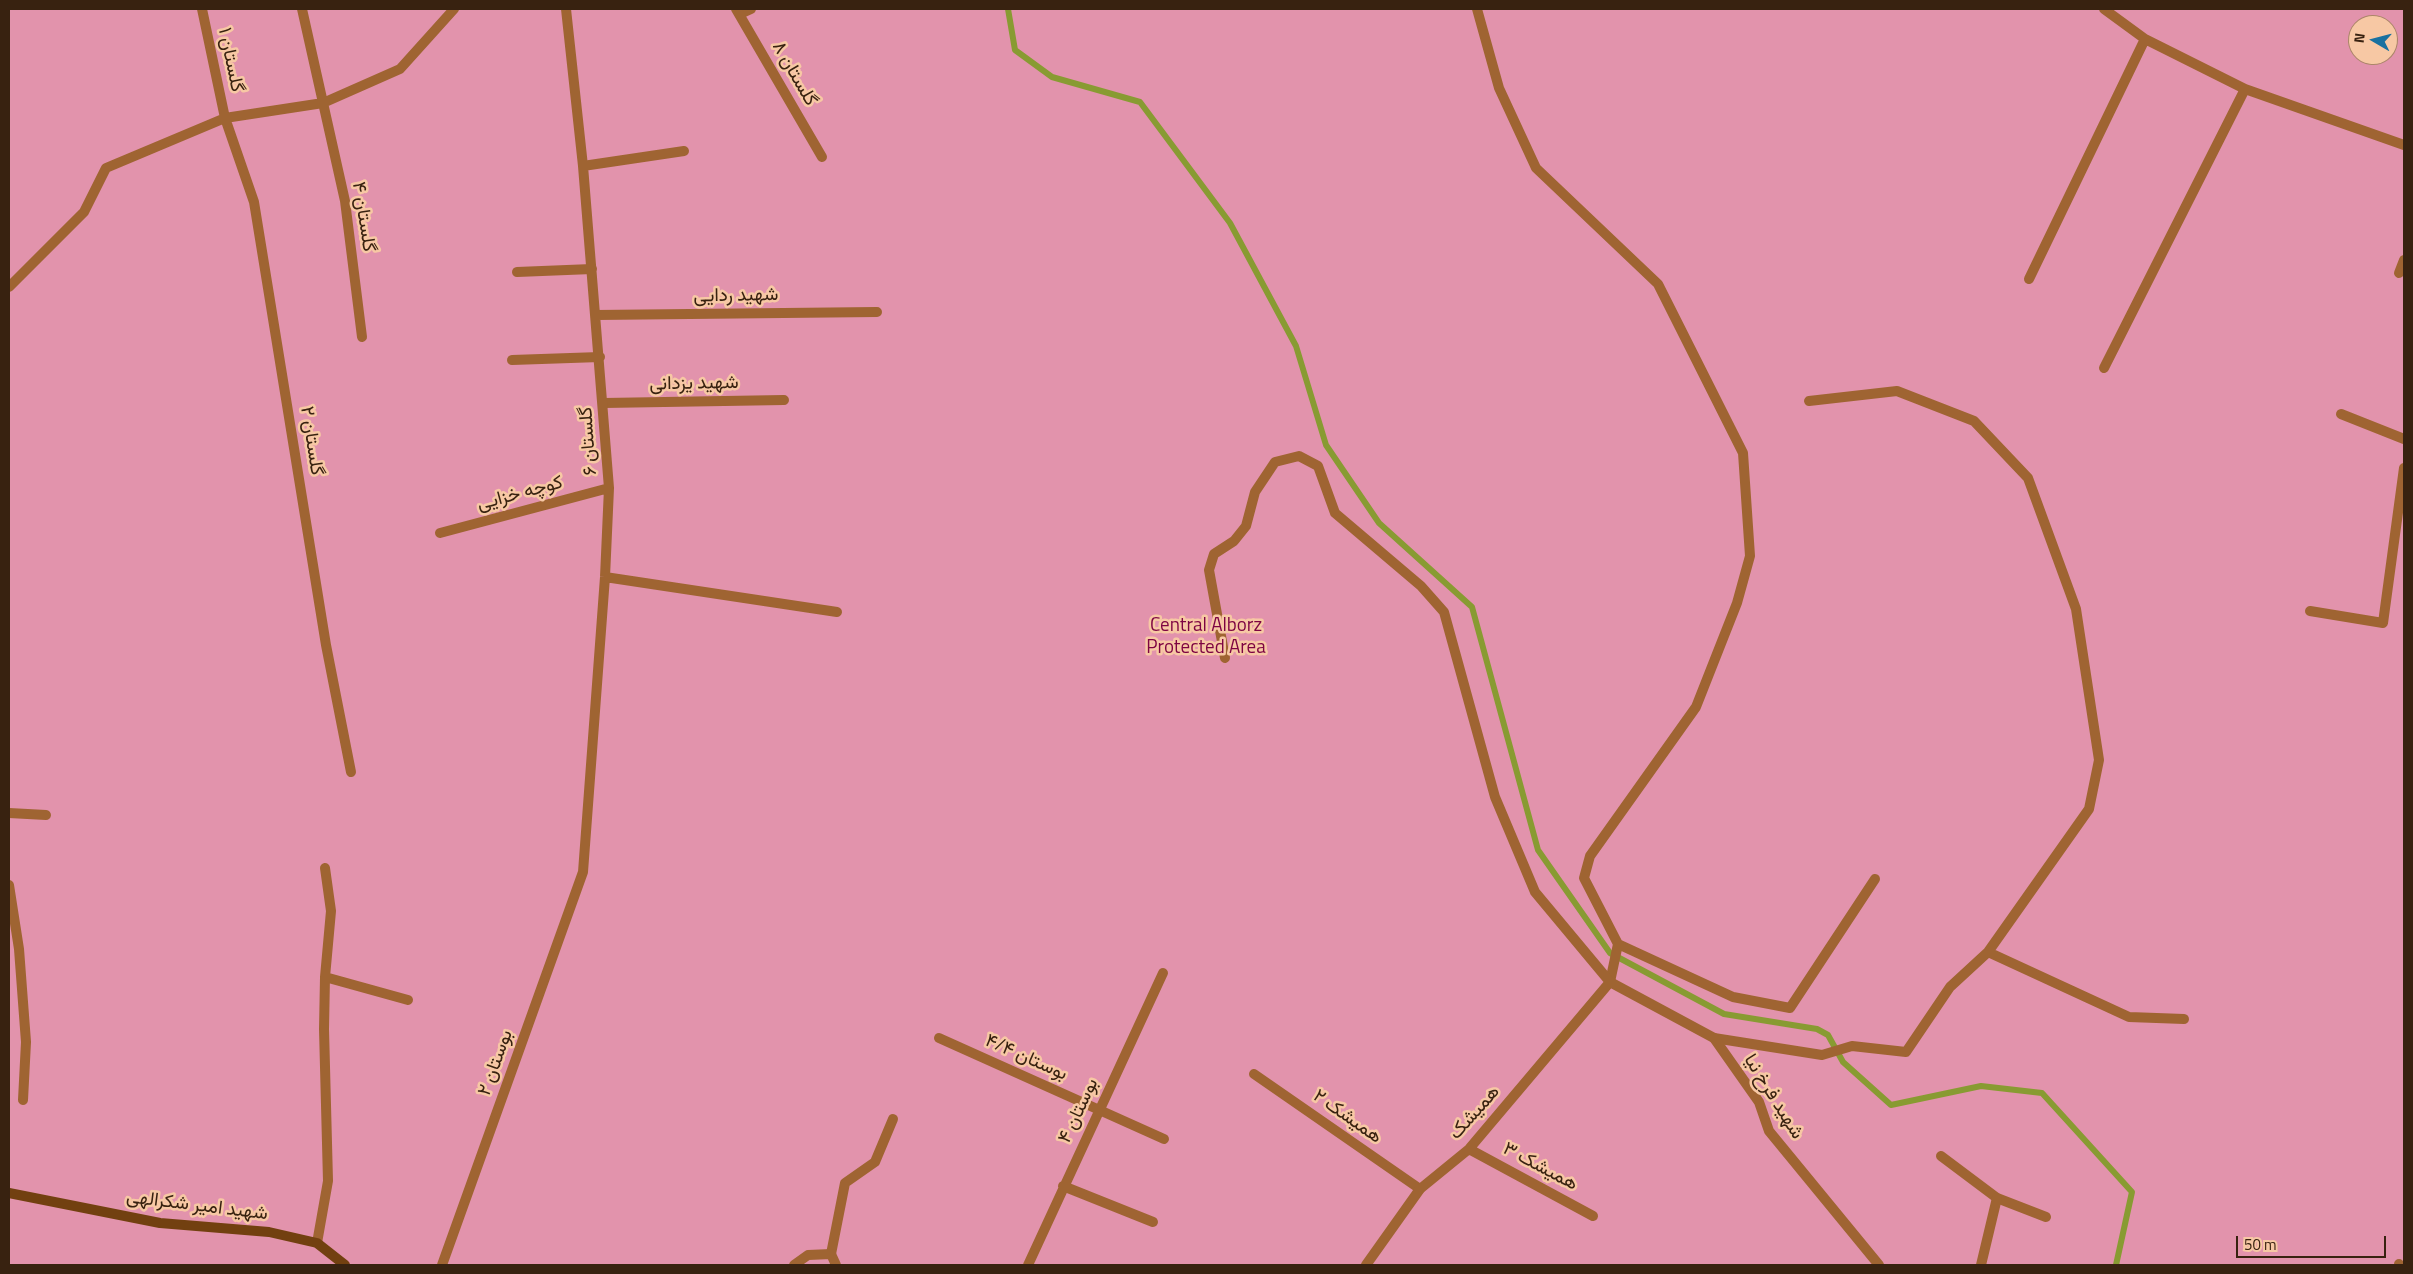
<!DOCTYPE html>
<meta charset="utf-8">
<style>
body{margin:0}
#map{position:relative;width:2413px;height:1274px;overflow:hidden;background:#f2b88b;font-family:"Titillium Web",sans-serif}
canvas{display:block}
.frame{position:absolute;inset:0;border:10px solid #382210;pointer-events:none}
.north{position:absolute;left:2348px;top:15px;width:50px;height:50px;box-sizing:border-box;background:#f7c8a4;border:1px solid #ab8669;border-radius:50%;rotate:278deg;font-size:14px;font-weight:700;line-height:20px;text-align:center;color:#382210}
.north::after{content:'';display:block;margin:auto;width:18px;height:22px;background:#1971a0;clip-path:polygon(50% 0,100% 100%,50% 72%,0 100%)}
.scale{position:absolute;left:2236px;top:1236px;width:150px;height:22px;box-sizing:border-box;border:2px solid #382210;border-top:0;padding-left:6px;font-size:15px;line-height:18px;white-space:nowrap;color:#382210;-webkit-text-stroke:4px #f7c8a4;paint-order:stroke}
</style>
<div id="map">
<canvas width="2413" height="1274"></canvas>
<div class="frame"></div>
<div class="north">N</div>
<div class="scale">50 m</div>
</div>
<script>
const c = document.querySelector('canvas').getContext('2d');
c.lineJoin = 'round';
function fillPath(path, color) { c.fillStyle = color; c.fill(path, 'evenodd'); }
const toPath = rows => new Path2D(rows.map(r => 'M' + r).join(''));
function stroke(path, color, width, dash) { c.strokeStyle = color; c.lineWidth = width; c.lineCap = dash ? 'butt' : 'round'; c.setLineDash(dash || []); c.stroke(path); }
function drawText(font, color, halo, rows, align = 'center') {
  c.font = font + ' "Titillium Web",Vazirmatn,sans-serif'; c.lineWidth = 5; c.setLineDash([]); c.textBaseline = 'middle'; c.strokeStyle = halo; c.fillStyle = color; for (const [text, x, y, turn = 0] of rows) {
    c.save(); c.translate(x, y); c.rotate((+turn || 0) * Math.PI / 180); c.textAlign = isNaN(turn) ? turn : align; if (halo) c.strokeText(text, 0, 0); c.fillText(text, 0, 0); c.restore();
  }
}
const green = toPath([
 [9,9,2404,9,2404,1265,9,1265],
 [2358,25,2388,25,2388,55,2358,55]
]);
const stream = toPath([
 [1008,9,1015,50,1052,77,1140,102,1230,223,1296,346,1326,445,1379,523,1472,607,1538,850,1610,953,1724,1014,1817,1029,1828,1035,1843,1062,1891,1105,1981,1086,2042,1093,2132,1192,2116,1265]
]);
const lane = toPath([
 [1477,9,1499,88,1536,168,1658,284,1743,453,1750,556,1737,603,1696,707,1590,856,1584,878,1618,944,1733,997,1790,1008,1875,879],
 [740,14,751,9],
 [604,403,784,400],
 [9,813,46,815],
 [9,885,19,949,26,1042,23,1100],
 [1988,952,2129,1017,2184,1019],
 [1610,982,1618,944],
 [1714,1038,1822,1055,1852,1046,1906,1052,1950,987,1988,952,2089,809,2099,760,2076,609,2028,478,1974,421,1897,391,1809,401],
 [1254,1074,1420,1189],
 [1941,1156,1997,1198,2046,1217],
 [831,1254,845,1183,875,1162,893,1119]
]);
const street = toPath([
 [202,9,225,118,254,202,326,645,351,772],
 [302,9,345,201,362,337],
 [736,9,822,157],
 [2104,9,2145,39,2245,89,2404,145],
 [583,166,684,151],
 [517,272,592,269],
 [2399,273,2404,260],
 [2029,279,2145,39],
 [9,287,84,212,106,168,225,118,323,103,400,69,454,9],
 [596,315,877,312],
 [512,360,600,357],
 [2104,368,2245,89],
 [2341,414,2404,439],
 [440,533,609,488],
 [605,577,837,612],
 [2310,611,2383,623,2404,468],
 [1225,658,1209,570,1214,554,1234,541,1246,526,1255,492,1275,462,1299,456,1318,466,1335,513,1421,586,1444,612,1495,797,1535,892,1610,982,1714,1038,1759,1102,1769,1131,1879,1265],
 [325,977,408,1000],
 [939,1038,1164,1139],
 [1469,1149,1593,1216],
 [1063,1186,1153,1222],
 [317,1243,328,1181,324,1029,325,977,331,911,325,868],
 [442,1265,583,872,605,577,609,488,583,166,566,9],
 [794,1265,808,1255,831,1254,836,1265],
 [1028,1265,1163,973],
 [1366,1265,1420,1189,1469,1149,1610,982],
 [1981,1265,1997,1198],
 [2399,1265,2399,1264]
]);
const secondary = toPath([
 [9,1193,160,1223,269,1232,317,1243,345,1265]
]);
const streetNames = [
 ["گلستان ۱",230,60,78],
 ["گلستان ۸",794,74,60],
 ["گلستان ۴",363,217,81],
 ["شهید ردایی",736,296,-1],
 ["شهید یزدانی",694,384,-1],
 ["گلستان ۲",311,441,81],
 ["گلستان ۶",589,441,-94],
 ["کوچه خزایی",520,494,-15],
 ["بوستان ۴/۴",1026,1058,24],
 ["بوستان ۲",496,1063,-70],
 ["شهید فرخ نیا",1773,1097,58],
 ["بوستان ۴",1079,1111,-65],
 ["همیشک",1475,1113,-48],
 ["همیشک ۲",1347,1117,35],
 ["همیشک ۳",1540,1167,28],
 ["شهید امیر شکرالهی",197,1206,7]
];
const parkNames = [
 ["Central Alborz",1206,626],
 ["Protected Area",1206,648]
];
fillPath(green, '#e293ac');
stroke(stream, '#889b32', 6);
stroke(lane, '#9f6432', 10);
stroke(street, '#9f6432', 10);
stroke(secondary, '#724010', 10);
drawText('19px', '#382210', '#f7c8a4', streetNames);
drawText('19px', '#7d0342', '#f7c8a4', parkNames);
</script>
